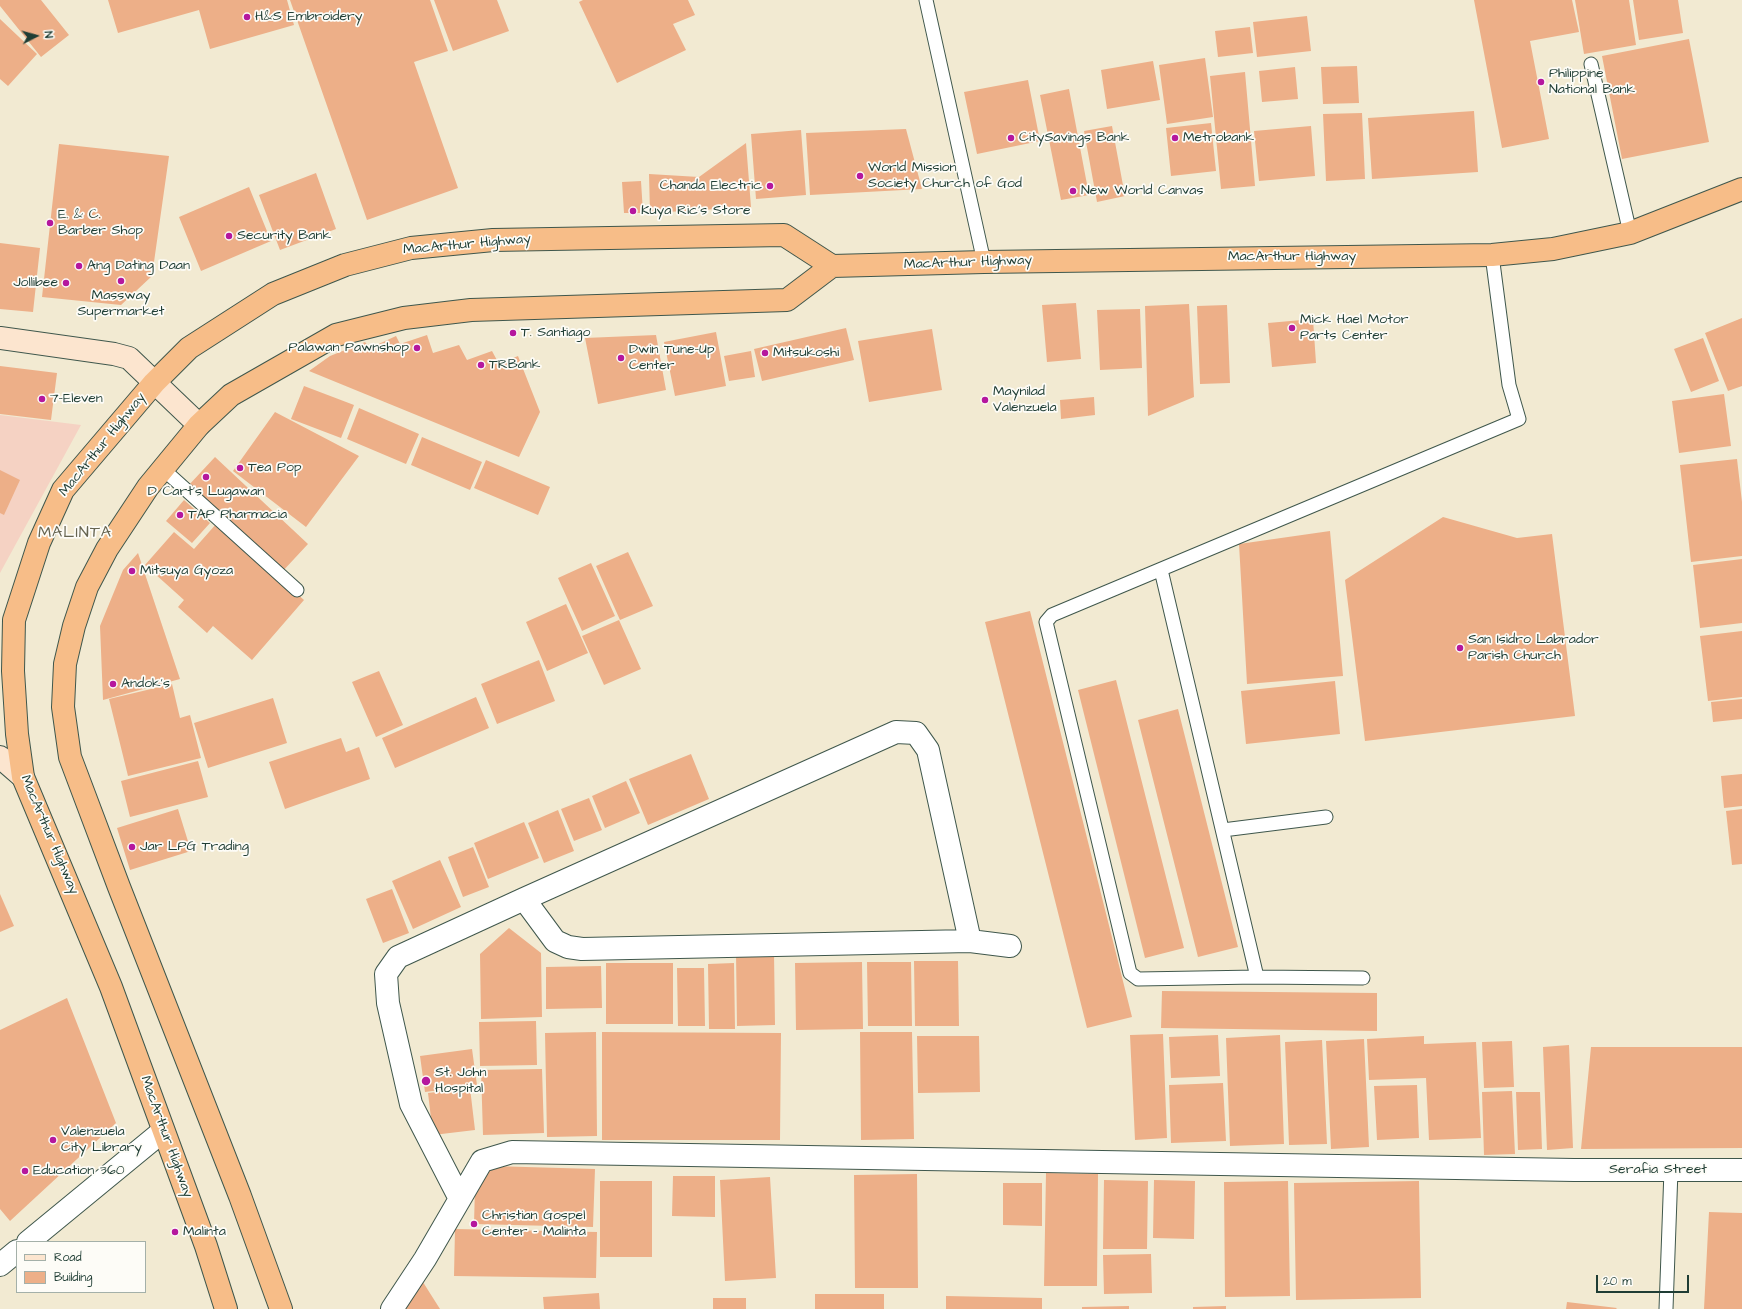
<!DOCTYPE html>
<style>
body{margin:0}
#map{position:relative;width:1742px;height:1309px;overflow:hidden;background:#f2ead2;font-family:"Architects Daughter",sans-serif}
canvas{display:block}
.legend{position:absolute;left:16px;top:1241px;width:130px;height:52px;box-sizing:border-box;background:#fdfcf7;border:1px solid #a4b0a9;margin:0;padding:5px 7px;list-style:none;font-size:12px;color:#1f3d34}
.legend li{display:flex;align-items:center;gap:8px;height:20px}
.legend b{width:20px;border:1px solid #a4b0a9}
.north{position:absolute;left:16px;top:16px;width:40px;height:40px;-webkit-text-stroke:3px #fdfcf7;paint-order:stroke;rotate:84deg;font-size:11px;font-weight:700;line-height:16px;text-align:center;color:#1f3d34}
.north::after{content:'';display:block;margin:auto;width:14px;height:18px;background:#1f3d34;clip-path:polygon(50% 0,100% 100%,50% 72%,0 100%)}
.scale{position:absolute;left:1596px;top:1275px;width:93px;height:18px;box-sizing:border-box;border:2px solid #1f3d34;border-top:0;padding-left:5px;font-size:12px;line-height:14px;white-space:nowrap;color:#1f3d34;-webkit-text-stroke:3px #fdfcf7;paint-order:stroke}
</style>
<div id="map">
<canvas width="1742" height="1309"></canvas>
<ul class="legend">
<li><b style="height:5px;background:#fce5cf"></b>Road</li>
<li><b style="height:11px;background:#edaf88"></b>Building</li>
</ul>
<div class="north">N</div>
<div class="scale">20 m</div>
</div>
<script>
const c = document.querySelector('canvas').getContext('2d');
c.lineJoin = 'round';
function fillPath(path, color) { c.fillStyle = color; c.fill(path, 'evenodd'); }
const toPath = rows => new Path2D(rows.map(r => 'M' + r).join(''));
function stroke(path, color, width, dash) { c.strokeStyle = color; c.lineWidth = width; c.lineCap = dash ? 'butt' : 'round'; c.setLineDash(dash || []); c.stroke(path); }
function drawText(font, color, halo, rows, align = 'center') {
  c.font = font + ' "Architects Daughter",sans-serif'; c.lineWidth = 3.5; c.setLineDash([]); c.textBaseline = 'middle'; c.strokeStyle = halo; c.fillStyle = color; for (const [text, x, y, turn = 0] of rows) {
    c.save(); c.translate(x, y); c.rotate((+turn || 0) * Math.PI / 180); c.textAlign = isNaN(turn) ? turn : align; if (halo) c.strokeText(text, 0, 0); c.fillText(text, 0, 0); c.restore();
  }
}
const built = toPath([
 [0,415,81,425,0,573]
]);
const building = toPath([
 [0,0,41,0,69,35,41,57,0,6],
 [108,0,287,0,294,25,210,49,199,10,118,33],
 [290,0,430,0,448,51,414,62,458,188,367,220],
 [434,0,497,0,509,31,453,51],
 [583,0,688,0,695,15,673,24,686,50,617,83,579,2],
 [1474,0,1572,0,1579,32,1530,41,1549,139,1502,148],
 [1575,0,1629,0,1636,45,1584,54],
 [1633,0,1678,0,1683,33,1639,40],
 [1307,16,1311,51,1257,57,1253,22],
 [0,19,37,54,8,86,0,79],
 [1250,27,1253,53,1218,57,1215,31],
 [1689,39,1709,142,1622,159,1602,56],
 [1205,58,1213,117,1167,124,1159,65],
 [1153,61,1160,100,1107,109,1101,70],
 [1357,66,1359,103,1323,104,1321,67],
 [1295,67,1298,99,1262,102,1259,71],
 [1245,72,1255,186,1221,189,1210,76],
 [1028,80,1040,141,977,154,964,92],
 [1069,89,1089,195,1061,200,1040,95],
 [1474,111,1478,172,1372,179,1368,118],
 [1362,113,1365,179,1326,181,1323,114],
 [1211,123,1216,171,1171,176,1166,128],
 [1112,126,1125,196,1097,202,1084,131],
 [1311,126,1315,176,1259,181,1254,131],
 [906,129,922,189,810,195,806,133],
 [801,130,806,195,756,199,751,134],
 [746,143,751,207,650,213,649,174,699,177],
 [59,144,169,156,152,276,121,305,42,297],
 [316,173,336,229,280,250,259,195],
 [641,181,643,213,624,213,622,182],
 [249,187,271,241,201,271,179,217],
 [0,243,40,248,33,312,0,309],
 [1076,303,1081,359,1047,362,1042,305],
 [1189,304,1194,397,1148,416,1145,306],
 [1227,305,1230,383,1200,384,1197,306],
 [1140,309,1142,368,1100,370,1097,310],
 [1742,318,1742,386,1728,391,1705,333],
 [1313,319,1316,363,1272,367,1268,323],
 [846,328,854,360,762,381,754,349],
 [932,329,942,390,869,402,858,341],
 [716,332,726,386,675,396,664,342],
 [427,335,433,353,459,345,467,360,492,351,499,364,518,356,540,412,519,457,309,371,330,356,365,342,370,348,396,336,400,344],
 [656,335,666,390,598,404,585,338],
 [1703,338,1719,381,1691,392,1674,349],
 [751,351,755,377,729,381,724,356],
 [0,366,57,373,51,420,0,414],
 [304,386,354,405,341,438,291,419],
 [1724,394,1731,446,1679,453,1672,401],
 [1094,397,1095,415,1061,419,1060,400],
 [359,408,419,434,406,464,347,439],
 [275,412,359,456,306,527,233,471],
 [422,437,482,462,470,490,411,465],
 [215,457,308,544,281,573,188,486],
 [1737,459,1742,502,1742,556,1691,562,1680,465],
 [486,460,550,487,538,515,474,488],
 [0,470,20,480,4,515,0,513],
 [184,500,210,523,192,543,166,521],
 [1443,517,1517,538,1552,534,1575,716,1365,741,1345,580],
 [217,523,304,600,252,660,213,626,207,633,178,607,184,600,145,565,174,532,194,549],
 [1330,531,1343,676,1247,684,1239,544],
 [628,552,653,606,620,620,596,566],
 [138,553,180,679,103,700,100,626,123,570],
 [1742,559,1742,623,1700,628,1693,565],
 [591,563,615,616,582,631,558,578],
 [566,604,588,653,547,671,526,622],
 [1030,611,1132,1017,1087,1028,985,622],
 [619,620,641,669,604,685,582,636],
 [1742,631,1742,697,1708,701,1700,636],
 [539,660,555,701,497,724,481,684],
 [379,671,403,725,376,737,352,682],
 [1116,680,1184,948,1145,958,1078,690],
 [1335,681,1340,734,1246,744,1241,691],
 [172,684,180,718,190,715,201,758,128,776,109,699],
 [476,697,489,728,395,768,382,738],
 [273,698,287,743,208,768,194,723],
 [1742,699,1742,719,1713,722,1711,702],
 [1178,709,1238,947,1198,957,1138,720],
 [341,738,346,752,359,747,370,779,285,809,269,762],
 [691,754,709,799,648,825,629,779],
 [198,761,208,797,130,817,121,781],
 [1742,774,1742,806,1724,808,1721,776],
 [626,781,640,813,605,828,592,796],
 [589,798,602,830,574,841,561,809],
 [178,809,191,851,130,870,117,828],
 [1742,809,1742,864,1732,865,1726,811],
 [558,810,574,851,544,863,528,823],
 [524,822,539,858,488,879,474,843],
 [473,847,489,887,463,897,448,857],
 [440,860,461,907,413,929,392,881],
 [392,889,409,933,383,943,366,899],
 [0,894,14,926,0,932],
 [509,928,541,953,542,1017,481,1019,480,954],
 [736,953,774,953,775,1025,737,1026],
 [914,961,958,961,959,1026,915,1026],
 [862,962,863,1029,796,1030,795,963],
 [867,962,911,962,912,1026,868,1026],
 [606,963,673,963,673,1024,606,1024],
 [734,963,735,1029,709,1029,708,964],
 [601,966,602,1008,546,1009,546,967],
 [677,968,704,968,705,1026,678,1026],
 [1162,991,1377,993,1377,1031,1161,1028],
 [67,998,116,1123,10,1221,0,1209,0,1030],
 [536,1021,537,1065,480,1066,479,1022],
 [596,1032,597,1136,547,1137,545,1033],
 [602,1032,781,1033,780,1140,602,1140],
 [860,1032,912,1032,914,1139,861,1140],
 [1163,1034,1167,1138,1135,1140,1130,1035],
 [1218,1035,1220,1076,1171,1078,1169,1037],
 [1280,1035,1284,1144,1230,1146,1226,1038],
 [917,1036,979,1036,980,1092,918,1093],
 [1424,1036,1424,1044,1476,1042,1481,1138,1429,1140,1426,1078,1369,1080,1367,1039],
 [1364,1039,1369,1147,1331,1149,1326,1041],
 [1322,1040,1327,1144,1289,1145,1285,1042],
 [1512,1041,1514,1087,1484,1088,1482,1042],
 [1569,1045,1573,1148,1547,1150,1543,1047],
 [1591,1047,1742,1047,1742,1148,1581,1149],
 [472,1049,477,1085,425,1092,420,1056],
 [542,1069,544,1133,483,1135,481,1070],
 [1223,1083,1226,1141,1171,1143,1169,1085],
 [1417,1085,1419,1138,1377,1140,1374,1086],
 [470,1088,475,1130,433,1135,428,1093],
 [1512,1091,1515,1154,1484,1155,1482,1092],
 [1516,1092,1540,1092,1542,1149,1518,1150],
 [491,1166,595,1169,593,1227,474,1224,475,1187],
 [1046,1173,1098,1174,1097,1286,1044,1286],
 [917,1174,918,1288,855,1288,854,1175],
 [673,1176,715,1176,715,1217,672,1216],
 [770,1177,776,1278,725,1281,720,1180],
 [1104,1180,1148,1181,1147,1249,1103,1249],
 [1154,1180,1195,1181,1194,1239,1153,1238],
 [600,1181,652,1181,652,1257,600,1257],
 [1288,1181,1290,1296,1225,1297,1224,1182],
 [1419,1181,1421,1298,1296,1300,1294,1183],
 [1003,1183,1042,1183,1042,1226,1003,1225],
 [1709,1212,1742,1213,1742,1309,1704,1309],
 [455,1229,597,1232,596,1278,454,1276],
 [1151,1254,1152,1293,1104,1294,1103,1255],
 [421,1279,440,1309,406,1309],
 [599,1293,600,1309,544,1309,543,1297],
 [815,1294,884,1294,884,1309,815,1309],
 [946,1296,1042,1298,1042,1309,946,1309],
 [713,1298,746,1298,746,1309,713,1309],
 [1567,1302,1617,1308,1616,1309,1566,1309],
 [1129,1306,1129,1309,1082,1309,1082,1307],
 [1226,1306,1226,1309,1193,1309,1193,1307]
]);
const service = toPath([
 [926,0,984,262],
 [1591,64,1630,233],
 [163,469,297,590],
 [1161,570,1257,977],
 [1223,830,1326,817],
 [1363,978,1257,977,1138,979,1130,973,1046,622,1052,615,1519,419,1509,385,1492,255],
 [1666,1309,1671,1170]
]);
const minor = toPath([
 [970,941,1010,946],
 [459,1197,411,1104,388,1003,386,974,398,957,524,899,896,732,916,733,928,750,970,941,582,949,568,947,555,941,524,899],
 [392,1309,425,1259,482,1161,512,1152,1574,1170,1742,1170]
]);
const tertiary = toPath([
 [28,1242,163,1131],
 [0,1265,17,1251]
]);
const secondary = toPath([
 [0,338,114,354,129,358,199,425],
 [0,757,23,777]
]);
const trunk = toPath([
 [226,1309,206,1246,111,987,23,777,17,734,13,671,14,620,39,543,63,490,154,383,189,348,273,294,345,265,411,248,493,240,784,235,832,266,984,262,1492,255,1553,249,1630,233,1742,189],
 [281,1309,240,1196,119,887,70,757,63,707,65,664,74,626,87,587,107,549,148,487,199,425,231,395,336,335,404,318,471,310,787,300,832,266]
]);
const markers = [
 [247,17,4,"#b5179e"],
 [1541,82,4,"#b5179e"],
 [1011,138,4,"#b5179e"],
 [1175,138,4,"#b5179e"],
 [860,176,4,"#b5179e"],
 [770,186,4,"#b5179e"],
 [1073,191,4,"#b5179e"],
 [633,211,4,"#b5179e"],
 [50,223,4,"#b5179e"],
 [229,236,4,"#b5179e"],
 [79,266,4,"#b5179e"],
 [121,281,4,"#b5179e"],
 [66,283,4,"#b5179e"],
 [1292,328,4,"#b5179e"],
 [513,333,4,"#b5179e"],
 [417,348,4,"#b5179e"],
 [765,353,4,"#b5179e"],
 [621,358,4,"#b5179e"],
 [481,365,4,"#b5179e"],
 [42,399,4,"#b5179e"],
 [985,400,4,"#b5179e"],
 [240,468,4,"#b5179e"],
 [206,477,4,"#b5179e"],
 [180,515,4,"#b5179e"],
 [132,571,4,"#b5179e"],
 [1460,648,4,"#b5179e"],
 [113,684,4,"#b5179e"],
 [132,847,4,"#b5179e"],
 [426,1081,5,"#b5179e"],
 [53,1140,4,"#b5179e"],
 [25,1171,4,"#b5179e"],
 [474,1224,4,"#b5179e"],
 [175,1232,4,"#b5179e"]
];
const poiNames = [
 ["H&S Embroidery",255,17],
 ["Philippine",1549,74],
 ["National Bank",1549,90],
 ["CitySavings Bank",1019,138],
 ["Metrobank",1183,138],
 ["World Mission",868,168],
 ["Society Church of God",868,184],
 ["Chanda Electric",762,186,"right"],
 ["New World Canvas",1081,191],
 ["Kuya Ric's Store",641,211],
 ["E. & C.",58,215],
 ["Barber Shop",58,231],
 ["Security Bank",237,236],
 ["Ang Dating Daan",87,266],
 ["Jollibee",58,283,"right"],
 ["Massway",121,296,"center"],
 ["Supermarket",121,312,"center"],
 ["Mick Hael Motor",1300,320],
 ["Parts Center",1300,336],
 ["T. Santiago",521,333],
 ["Palawan Pawnshop",409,348,"right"],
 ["Dwin Tune-Up",629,350],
 ["Center",629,366],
 ["Mitsukoshi",773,353],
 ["TRBank",489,365],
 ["Maynilad",993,392],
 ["Valenzuela",993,408],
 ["7-Eleven",50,399],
 ["Tea Pop",248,468],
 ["D Cart's Lugawan",206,492,"center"],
 ["TAP Pharmacia",188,515],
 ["Mitsuya Gyoza",140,571],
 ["San Isidro Labrador",1468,640],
 ["Parish Church",1468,656],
 ["Andok's",121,684],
 ["Jar LPG Trading",140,847],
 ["St. John",435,1073],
 ["Hospital",435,1089],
 ["Valenzuela",61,1132],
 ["City Library",61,1148],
 ["Education 360",33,1171],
 ["Christian Gospel",482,1216],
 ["Center - Malinta",482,1232],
 ["Malinta",183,1232]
];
const streetNames = [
 ["MacArthur Highway",467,245,-5],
 ["MacArthur Highway",1292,257],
 ["MacArthur Highway",968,263,-2],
 ["MacArthur Highway",103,445,-51],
 ["MacArthur Highway",49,835,67],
 ["MacArthur Highway",166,1137,70],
 ["Serafia Street",1658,1170]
];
const quarterNames = [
 ["MALINTA",75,534]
];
fillPath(built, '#f5d2c3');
fillPath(building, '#edaf88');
stroke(service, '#3f574c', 15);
stroke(minor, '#3f574c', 24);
stroke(tertiary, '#3f574c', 24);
stroke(secondary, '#3f574c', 24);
stroke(trunk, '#3f574c', 24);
stroke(service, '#fff', 13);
stroke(minor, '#fff', 22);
stroke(tertiary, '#fff', 22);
stroke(secondary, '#fce5cf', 22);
stroke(trunk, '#f7bd88', 22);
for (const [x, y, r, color] of markers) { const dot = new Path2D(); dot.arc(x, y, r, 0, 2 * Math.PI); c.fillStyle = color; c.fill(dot); stroke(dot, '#fdfcf7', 1.5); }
drawText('14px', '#1f3d34', '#fdfcf7', poiNames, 'left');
drawText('14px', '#1f3d34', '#fdfcf7', streetNames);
c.letterSpacing = '1px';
drawText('16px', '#676551', '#fdfcf7', quarterNames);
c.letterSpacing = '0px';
</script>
